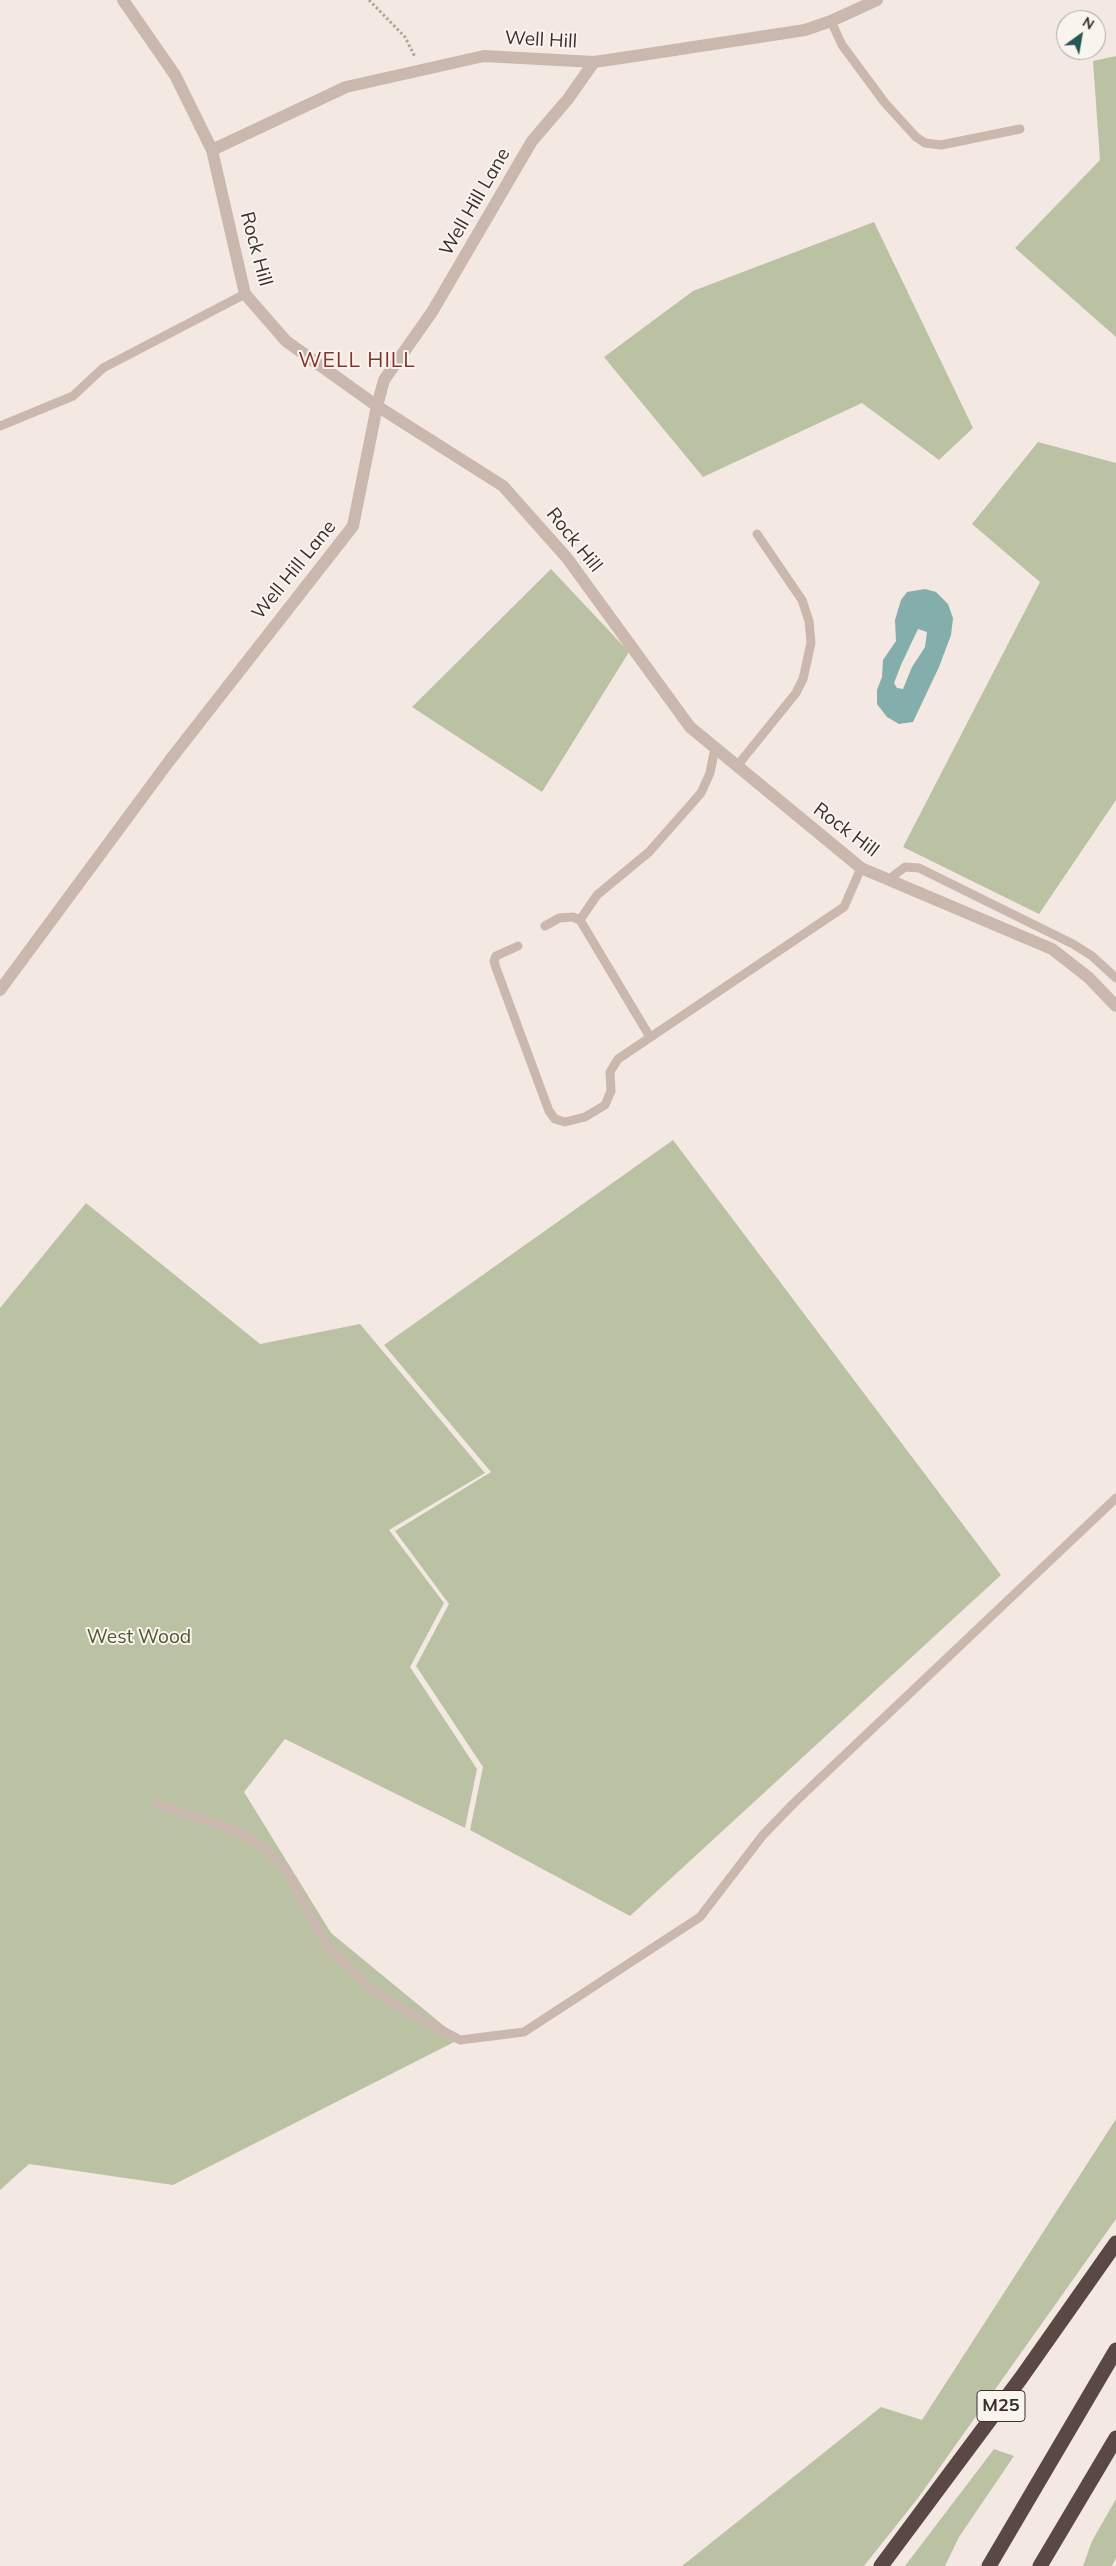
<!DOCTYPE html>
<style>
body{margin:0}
#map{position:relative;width:1116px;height:2566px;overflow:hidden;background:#f3e9e2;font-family:Mulish,sans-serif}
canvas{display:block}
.north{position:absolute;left:1056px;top:10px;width:50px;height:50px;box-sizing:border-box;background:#faf4ef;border:1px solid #ada5a1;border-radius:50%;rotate:32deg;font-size:14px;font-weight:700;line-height:20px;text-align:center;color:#3a2f2c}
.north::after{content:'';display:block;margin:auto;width:18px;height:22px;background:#245956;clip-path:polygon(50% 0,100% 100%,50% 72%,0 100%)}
</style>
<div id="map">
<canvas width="1116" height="2566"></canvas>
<div class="north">N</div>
</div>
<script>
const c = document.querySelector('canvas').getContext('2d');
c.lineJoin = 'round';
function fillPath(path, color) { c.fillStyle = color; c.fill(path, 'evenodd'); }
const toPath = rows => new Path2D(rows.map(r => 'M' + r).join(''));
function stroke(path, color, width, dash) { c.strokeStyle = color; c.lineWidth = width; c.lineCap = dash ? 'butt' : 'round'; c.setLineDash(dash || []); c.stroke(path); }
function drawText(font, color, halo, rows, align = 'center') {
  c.font = font + ' Mulish,sans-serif'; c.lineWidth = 4; c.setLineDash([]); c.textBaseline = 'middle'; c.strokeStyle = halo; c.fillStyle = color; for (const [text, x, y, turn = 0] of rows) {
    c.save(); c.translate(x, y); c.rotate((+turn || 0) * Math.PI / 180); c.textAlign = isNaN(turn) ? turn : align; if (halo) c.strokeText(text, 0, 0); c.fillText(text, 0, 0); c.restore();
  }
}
const green = toPath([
 [1116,56,1116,337,1015,248,1100,160,1093,61],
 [874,222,973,428,939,460,862,403,703,477,604,357,693,291],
 [1038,442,1116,463,1116,800,1039,914,903,847,1040,582,972,524],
 [551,569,629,652,542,792,412,707],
 [673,1140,1001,1575,630,1916,470,1830,483,1767,416,1666,449,1604,395,1531,491,1472,384,1345],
 [86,1203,260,1344,360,1324,485,1473,389,1530,444,1603,410,1667,477,1769,465,1828,285,1739,244,1792,331,1933,460,2039,173,2185,29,2164,0,2190,0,1308],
 [1116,2119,1116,2219,918,2498,864,2566,682,2566,881,2407,922,2420],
 [994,2449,1014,2456,959,2537,945,2566,905,2566],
 [1116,2499,1116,2558,1112,2566,1083,2566,1092,2541]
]);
const water = toPath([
 [925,589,936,592,948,604,953,618,951,635,939,667,913,722,899,724,887,717,877,704,877,690,882,677,883,660,896,641,895,620,901,600,907,592],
 [918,629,927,632,925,647,912,667,903,689,897,688,894,683,901,665]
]);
const path = toPath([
 [369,0,405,37,415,57]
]);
const service = toPath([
 [831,21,842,45,885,103,916,137,925,143,941,145,1020,129],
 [0,426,73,396,103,368,245,294],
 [737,766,796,693,803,679,811,643,809,621,802,600,757,534],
 [888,880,905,867,919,868,1073,944,1092,956,1116,978],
 [580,920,597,895,649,852,701,793,710,773,715,748],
 [545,926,559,918,573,917,580,920,650,1037],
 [518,946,496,956,494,961,496,968,549,1111,555,1119,565,1122,585,1117,605,1105,611,1091,610,1072,618,1059,844,907,861,868],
 [157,1804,240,1832,269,1852,285,1869,328,1947,369,1987,397,2006,460,2040,524,2032,700,1917,763,1835,795,1802,1116,1498]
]);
const minor = toPath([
 [123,0,175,75,212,150,245,294,286,341,377,406,503,486,567,558,690,727,861,868,1052,949,1088,977,1116,1006],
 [212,150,346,87,484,56,594,62,635,56,805,30,831,21,877,0],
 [0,990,170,760,353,526,377,406,384,380,432,312,532,141,568,99,594,62]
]);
const motorway = toPath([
 [881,2566,1021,2378,1116,2243],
 [989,2566,1116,2350],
 [1040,2566,1116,2438]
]);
const shields = [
 [1001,2406,48]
];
const shieldNames = [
 ["M25",1001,2406]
];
const streetNames = [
 ["Well Hill",541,40,3],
 ["Well Hill Lane",475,202,-60],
 ["Rock Hill",256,249,75],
 ["Rock Hill",574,540,51],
 ["Well Hill Lane",294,570,-51],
 ["Rock Hill",846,830,37]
];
const parkNames = [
 ["West Wood",139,1637]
];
const quarterNames = [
 ["WELL HILL",357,361]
];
fillPath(green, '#bbc1a3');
fillPath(water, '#83aeab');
stroke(path, '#b6a299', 3, [2.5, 2.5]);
stroke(service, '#cab8ae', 9);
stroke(minor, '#cab8ae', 12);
stroke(motorway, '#5a4844', 15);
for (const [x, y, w] of shields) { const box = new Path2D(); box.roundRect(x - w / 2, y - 15.5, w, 31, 4); c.fillStyle = '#faf4ef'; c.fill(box); stroke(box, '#3a2f2c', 1); }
drawText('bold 18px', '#3a2f2c', null, shieldNames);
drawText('19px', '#3a2f2c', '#faf4ef', streetNames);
drawText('19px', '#4e5731', '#faf4ef', parkNames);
c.letterSpacing = '1px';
drawText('21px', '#84342a', '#faf4ef', quarterNames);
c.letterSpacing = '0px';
</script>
